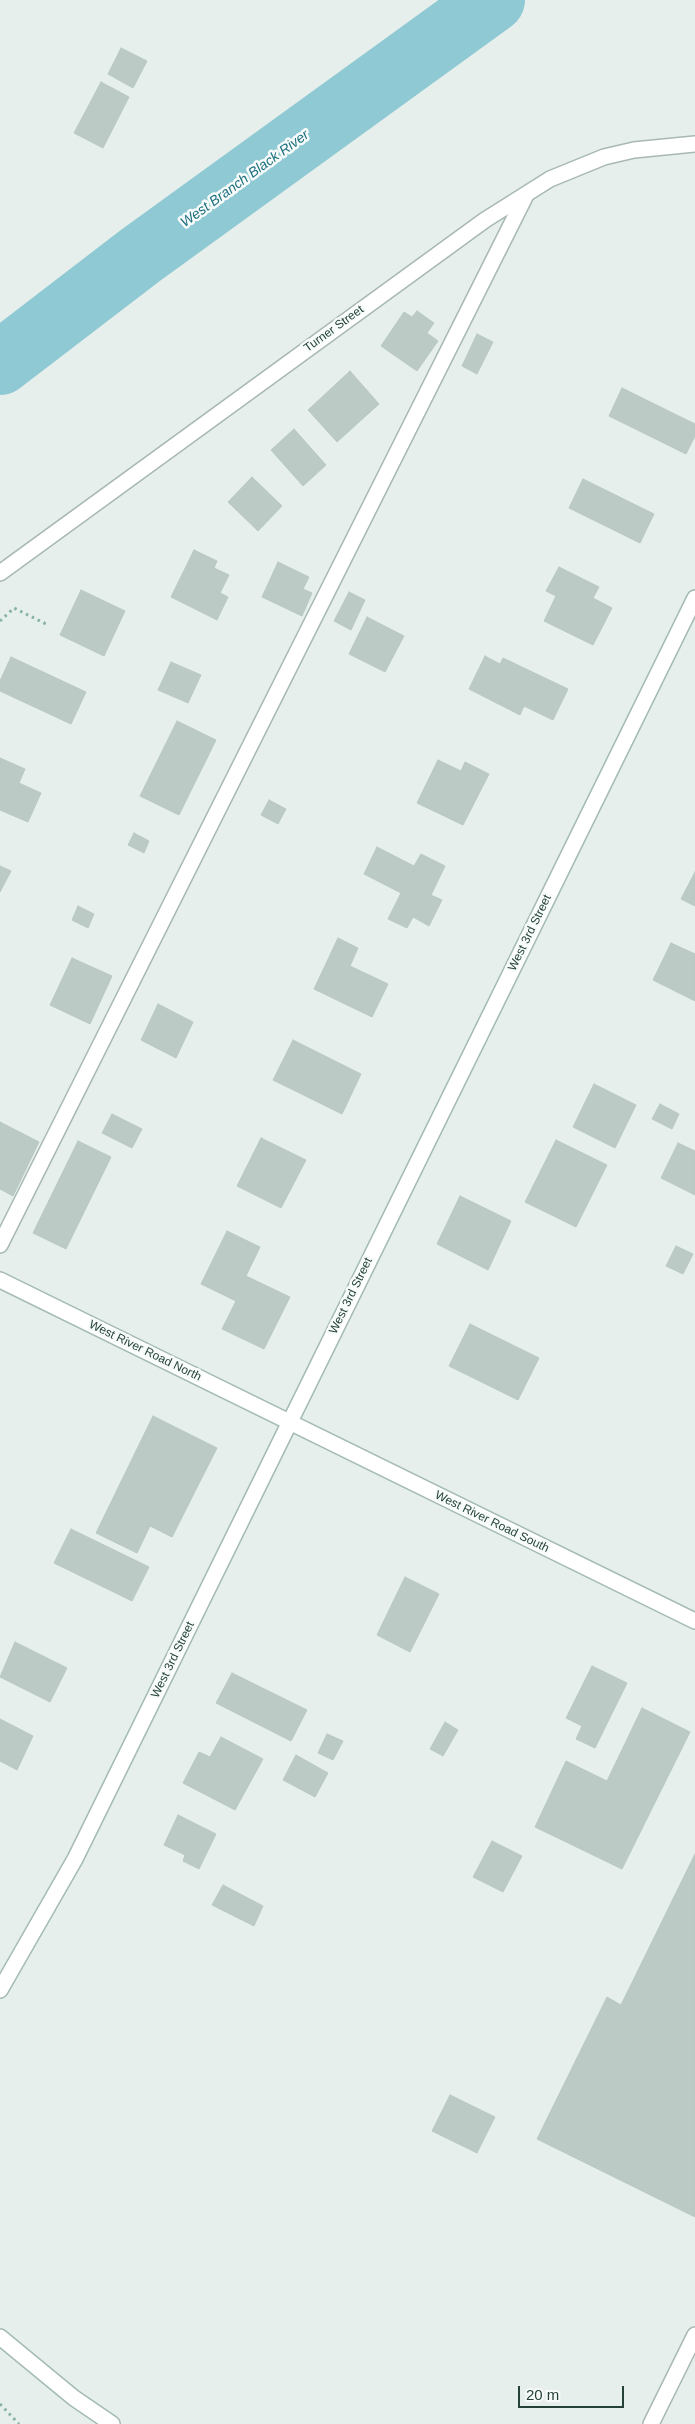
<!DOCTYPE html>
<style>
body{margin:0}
#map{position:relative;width:695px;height:2424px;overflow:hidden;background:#e6efeb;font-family:Arial,sans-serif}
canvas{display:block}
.scale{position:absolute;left:518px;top:2386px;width:106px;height:22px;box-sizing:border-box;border:2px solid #24423a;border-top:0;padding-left:6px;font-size:15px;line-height:18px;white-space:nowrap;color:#24423a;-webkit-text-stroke:4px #f7fbf9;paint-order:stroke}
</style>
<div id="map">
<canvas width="695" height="2424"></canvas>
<div class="scale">20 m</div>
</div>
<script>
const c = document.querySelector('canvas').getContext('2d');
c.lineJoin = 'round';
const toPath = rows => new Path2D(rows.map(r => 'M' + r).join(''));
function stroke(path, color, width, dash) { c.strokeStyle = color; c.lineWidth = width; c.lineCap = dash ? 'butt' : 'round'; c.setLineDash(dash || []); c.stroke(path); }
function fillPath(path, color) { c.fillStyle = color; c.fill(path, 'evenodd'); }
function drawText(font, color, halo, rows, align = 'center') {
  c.font = font + ' Arial,sans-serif'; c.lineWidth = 5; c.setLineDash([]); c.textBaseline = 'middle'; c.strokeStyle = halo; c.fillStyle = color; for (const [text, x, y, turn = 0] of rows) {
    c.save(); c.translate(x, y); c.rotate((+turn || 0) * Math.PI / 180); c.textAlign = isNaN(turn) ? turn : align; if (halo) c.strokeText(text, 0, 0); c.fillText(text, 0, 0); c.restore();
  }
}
const river = toPath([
 [0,363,141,255,493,0]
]);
const building = toPath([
 [121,48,147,61,133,88,108,74,121,48],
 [101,82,129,97,103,148,74,133,101,82],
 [417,311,434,323,427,333,438,341,417,371,381,346,404,312,412,317,417,311],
 [477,334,493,342,477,374,462,366,477,334],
 [350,371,379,404,337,442,308,410,350,371],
 [622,388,695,424,695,436,686,454,609,416,622,388],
 [294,429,326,465,303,486,271,450,294,429],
 [252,477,282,506,258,531,228,502,252,477],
 [583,479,654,514,640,543,569,508,583,479],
 [194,550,217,561,214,568,229,575,220,593,228,597,217,620,171,597,194,550],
 [278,562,309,577,303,589,312,593,302,616,262,597,278,562],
 [559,567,599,587,593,598,612,608,593,645,544,621,556,596,546,591,559,567],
 [81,590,125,611,104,656,60,635,81,590],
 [349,592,365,600,351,630,334,621,349,592],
 [367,617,404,636,385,672,349,654,367,617],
 [485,656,500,664,503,658,568,689,553,720,524,706,520,715,469,689,485,656],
 [11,657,86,692,71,724,0,691,0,681,11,657],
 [171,662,201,675,188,703,158,690,171,662],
 [177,721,216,740,179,815,140,796,177,721],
 [0,758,25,769,19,783,41,793,28,822,0,810,0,758],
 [438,760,461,771,465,762,489,774,463,825,417,803,438,760],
 [269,800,286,809,278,824,261,815,269,800],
 [134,833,149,841,144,853,128,845,134,833],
 [377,847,414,866,421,854,445,866,431,895,442,900,429,926,413,917,407,928,388,919,401,893,364,874,377,847],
 [0,866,11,871,0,892,0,866],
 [695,872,695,906,681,899,695,872],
 [78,906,94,914,88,928,72,920,78,906],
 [338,938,358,948,350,966,388,984,372,1017,314,989,338,938],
 [671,943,695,954,695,1001,653,980,671,943],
 [72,958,112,976,90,1024,50,1005,72,958],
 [158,1004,193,1022,176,1058,141,1040,158,1004],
 [293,1040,361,1074,342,1114,273,1080,293,1040],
 [594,1084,636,1105,615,1148,573,1127,594,1084],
 [660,1104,679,1114,672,1129,652,1119,660,1104],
 [112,1114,142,1129,132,1148,102,1133,112,1114],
 [0,1122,39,1142,13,1196,0,1189,0,1122],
 [261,1138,306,1160,281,1208,237,1186,261,1138],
 [556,1140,607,1165,576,1227,525,1202,556,1140],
 [78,1141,111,1157,66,1249,33,1233,78,1141],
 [678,1143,695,1151,695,1195,661,1178,678,1143],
 [460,1196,511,1221,488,1270,437,1244,460,1196],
 [227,1231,260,1247,246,1276,290,1297,264,1349,222,1329,236,1301,201,1284,227,1231],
 [676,1246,693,1254,683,1274,666,1266,676,1246],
 [470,1324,539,1358,518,1400,449,1366,470,1324],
 [153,1416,217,1448,172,1537,150,1526,137,1553,96,1533,153,1416],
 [71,1529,149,1567,132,1601,54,1563,71,1529],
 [405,1577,439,1594,410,1652,377,1635,405,1577],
 [15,1642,67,1668,50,1702,0,1677,15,1642],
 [592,1666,627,1683,595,1748,576,1739,582,1726,566,1718,592,1666],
 [232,1673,307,1710,291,1741,216,1703,232,1673],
 [642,1708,690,1732,622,1869,535,1827,566,1761,607,1781,642,1708],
 [0,1719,33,1736,17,1770,0,1761,0,1719],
 [445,1722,458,1730,443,1756,430,1749,445,1722],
 [327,1734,343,1741,333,1760,318,1753,327,1734],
 [221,1737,263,1759,235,1810,183,1783,199,1752,210,1757,221,1737],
 [296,1755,328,1773,315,1797,283,1780,296,1755],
 [178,1815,216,1834,199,1869,183,1861,185,1855,164,1845,178,1815],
 [492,1841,522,1856,503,1892,473,1877,492,1841],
 [695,1854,695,2217,537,2139,607,1997,621,2005,695,1854],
 [223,1885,263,1906,254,1926,212,1905,223,1885],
 [450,2095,495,2117,477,2153,432,2131,450,2095]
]);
const path = toPath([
 [0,621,14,608,46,624],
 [0,2404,19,2424]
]);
const service = toPath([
 [0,1245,526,195],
 [651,2424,695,2335]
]);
const minor = toPath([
 [0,573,485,220,550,179,604,157,634,150,695,144]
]);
const secondary = toPath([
 [0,1280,695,1621],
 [0,1990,75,1859,695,598],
 [0,2337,74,2398,112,2424]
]);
const streetNames = [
 ["Turner Street",334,329,-36],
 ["West 3rd Street",530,933,-64],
 ["West 3rd Street",351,1296,-64],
 ["West River Road North",145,1351,26],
 ["West River Road South",492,1522,26],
 ["West 3rd Street",173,1660,-64]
];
const waterNames = [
 ["West Branch Black River",245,179,-36]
];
stroke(river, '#8ec9d4', 64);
fillPath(building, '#bbcac4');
stroke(building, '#b8c9c2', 1);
stroke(service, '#a8b8b2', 18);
stroke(minor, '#a8b8b2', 18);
stroke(secondary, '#a4bbb3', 18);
stroke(path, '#86b3a5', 3, [2.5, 4]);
stroke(service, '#fff', 15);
stroke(minor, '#fff', 15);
stroke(secondary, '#fff', 15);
drawText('12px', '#24423a', '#f7fbf9', streetNames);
drawText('italic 14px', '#1c6f80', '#f7fbf9', waterNames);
</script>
